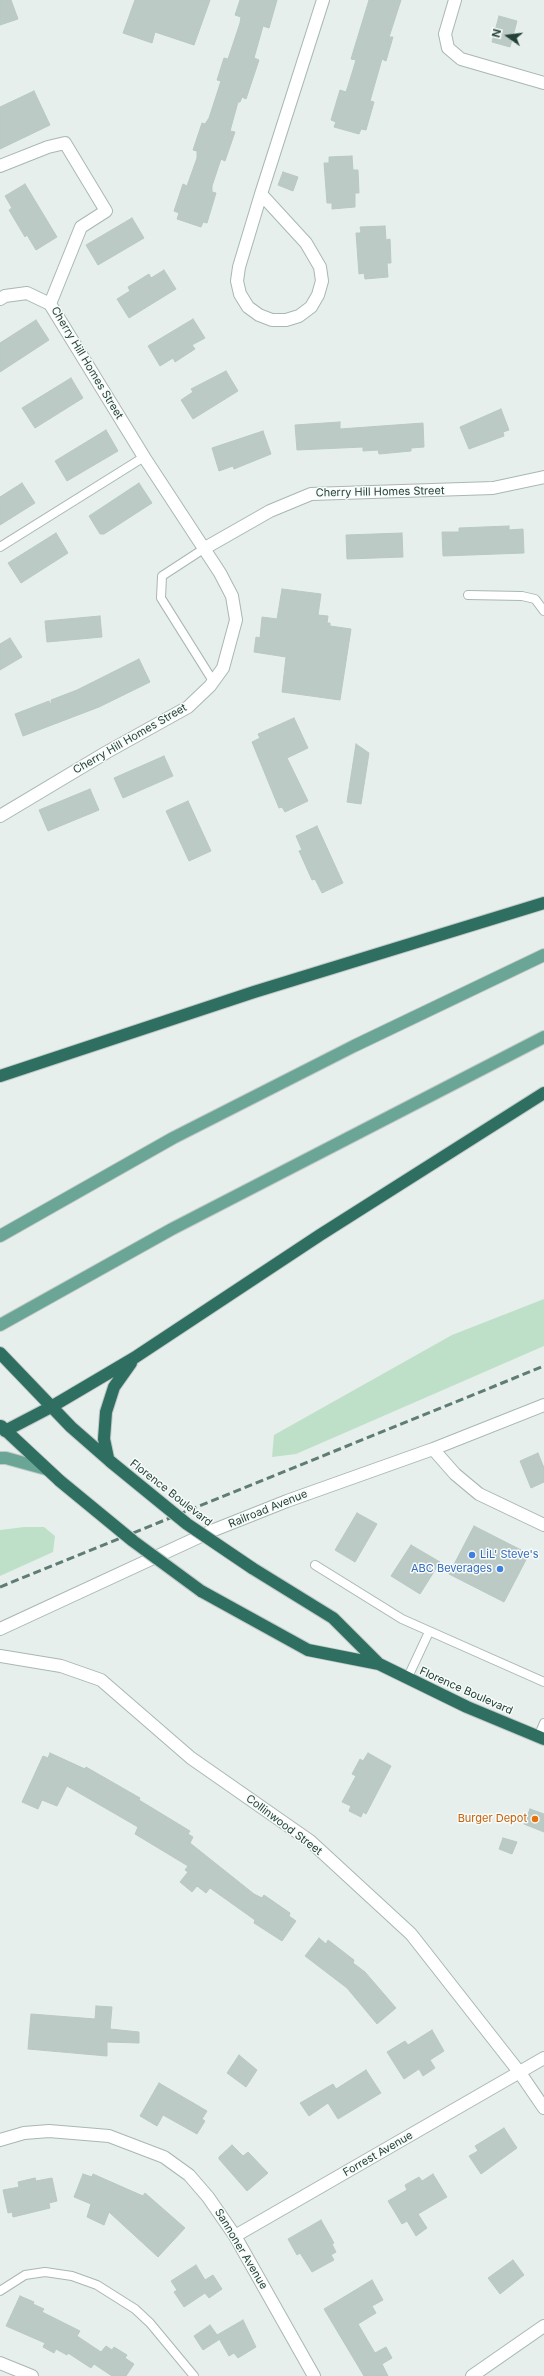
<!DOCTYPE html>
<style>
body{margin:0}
#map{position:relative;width:544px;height:2376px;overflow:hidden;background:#e6efeb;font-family:Inter,sans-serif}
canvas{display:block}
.north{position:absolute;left:488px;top:16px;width:40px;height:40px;-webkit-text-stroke:3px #f7fbf9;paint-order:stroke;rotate:284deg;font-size:11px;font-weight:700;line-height:16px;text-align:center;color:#24423a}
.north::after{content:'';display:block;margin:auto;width:14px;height:18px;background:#24423a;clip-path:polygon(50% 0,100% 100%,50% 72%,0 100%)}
</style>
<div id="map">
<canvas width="544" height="2376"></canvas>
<div class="north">N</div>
</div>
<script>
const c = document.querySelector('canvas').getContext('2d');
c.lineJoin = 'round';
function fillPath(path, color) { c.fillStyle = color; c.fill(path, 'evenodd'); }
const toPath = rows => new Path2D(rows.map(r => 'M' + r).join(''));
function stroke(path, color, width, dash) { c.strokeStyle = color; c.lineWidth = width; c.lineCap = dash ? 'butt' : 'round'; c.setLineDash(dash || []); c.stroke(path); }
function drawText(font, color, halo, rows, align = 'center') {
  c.font = font + ' Inter,sans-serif'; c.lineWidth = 3; c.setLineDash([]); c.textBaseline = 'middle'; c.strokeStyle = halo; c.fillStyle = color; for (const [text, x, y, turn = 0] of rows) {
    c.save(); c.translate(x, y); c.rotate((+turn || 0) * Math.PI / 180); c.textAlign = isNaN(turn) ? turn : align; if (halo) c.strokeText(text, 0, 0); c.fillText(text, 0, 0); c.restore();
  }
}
const green = toPath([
 [544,1299,544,1346,296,1454,272,1457,274,1435,452,1335],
 [24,1527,44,1527,55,1536,53,1552,0,1576,0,1530]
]);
const building = toPath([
 [0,0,11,0,18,19,0,25,0,0],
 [135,0,210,0,194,45,155,32,152,43,123,33,135,0],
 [240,0,277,0,269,28,263,26,254,58,259,60,246,99,242,97,240,102,238,102,230,131,235,132,225,161,221,159,212,186,212,192,216,193,207,223,203,222,201,227,177,219,179,213,174,211,183,184,187,186,197,158,197,151,193,150,202,123,205,124,209,118,221,81,217,80,224,58,228,59,240,23,241,17,235,15,240,0],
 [369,0,401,0,389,37,393,37,386,61,382,59,370,101,374,102,366,130,361,129,359,134,334,127,336,122,331,120,340,90,346,92,348,86,356,60,351,59,369,0],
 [499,16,517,21,510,47,492,42,499,16],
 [34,91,50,125,0,149,0,107,34,91],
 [352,156,353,170,358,170,359,193,355,193,355,207,332,209,332,203,327,203,324,163,329,163,329,157,352,156],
 [283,172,298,177,293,191,278,185,283,172],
 [25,184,57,237,36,250,27,235,25,237,9,210,12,208,5,196,25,184],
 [132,218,144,238,98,265,86,245,132,218],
 [385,226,386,240,390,239,391,263,387,263,388,277,365,279,364,273,359,274,356,233,361,233,360,227,385,226],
 [164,270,176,289,129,318,117,299,130,291,128,287,149,274,151,278,164,270],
 [193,319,205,338,192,345,195,349,175,362,173,358,160,366,148,346,193,319],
 [36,320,49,340,0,372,0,343,36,320],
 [226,371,238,391,193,419,181,400,193,392,191,389,226,371],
 [71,378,83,398,35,428,22,408,71,378],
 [501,409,509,430,503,432,504,436,469,449,460,427,501,409],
 [340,422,340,429,423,423,424,447,411,448,411,451,379,454,378,450,363,451,363,447,297,450,295,425,340,422],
 [106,430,118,451,67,481,55,461,106,430],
 [263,431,271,454,234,469,233,466,219,471,212,448,263,431],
 [22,483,35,503,0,525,0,497,22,483],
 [139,483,152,503,104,534,100,534,89,516,139,483],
 [509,526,509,530,523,529,524,553,443,556,442,532,459,532,459,528,509,526],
 [56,533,68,553,21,583,8,563,56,533],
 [402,533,403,557,347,559,346,535,402,533],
 [282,589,321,594,318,615,328,616,327,623,330,623,330,626,351,629,340,700,282,692,286,657,254,652,256,637,260,638,262,617,277,619,282,589],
 [100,616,102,637,47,642,45,621,100,616],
 [10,638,22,657,0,670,0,644,10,638],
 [139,659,150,682,99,707,23,736,15,714,49,701,52,706,51,700,77,690,139,659],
 [294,718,308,748,287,758,308,801,285,812,282,807,279,808,252,742,260,738,258,734,294,718],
 [356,744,369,753,361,804,347,802,356,744],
 [164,756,173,776,123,798,114,778,164,756],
 [90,789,99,810,48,831,39,810,90,789],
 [188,801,211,851,189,861,166,811,188,801],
 [317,826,343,883,322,893,315,879,312,880,299,851,302,850,296,836,317,826],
 [538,1453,544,1468,544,1482,531,1488,520,1461,538,1453],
 [357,1513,377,1524,355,1562,335,1550,357,1513],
 [474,1526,529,1554,504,1602,449,1574,474,1526],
 [411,1545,440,1562,420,1594,391,1576,411,1545],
 [50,1753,85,1769,86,1767,140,1798,139,1800,190,1831,188,1834,193,1837,190,1843,254,1894,262,1898,264,1895,290,1913,289,1916,296,1921,282,1941,254,1923,255,1920,210,1888,206,1893,197,1886,192,1892,180,1882,188,1872,185,1870,188,1866,135,1834,138,1827,67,1786,57,1806,42,1800,38,1809,22,1802,43,1756,48,1758,50,1753],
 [368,1753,391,1766,366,1814,363,1812,361,1817,349,1811,351,1806,342,1802,356,1776,352,1774,360,1759,363,1761,368,1753],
 [530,1809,544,1814,544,1832,524,1824,530,1809],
 [503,1838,517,1842,512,1854,499,1849,503,1838],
 [319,1938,326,1944,328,1940,354,1960,353,1963,365,1972,396,2008,377,2024,347,1988,305,1956,319,1938],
 [96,2006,112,2007,110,2029,139,2032,139,2043,107,2042,107,2056,28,2049,31,2014,95,2019,96,2006],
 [432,2030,444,2051,430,2060,435,2068,423,2076,419,2069,404,2079,387,2052,405,2041,408,2045,432,2030],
 [239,2055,257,2070,246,2087,227,2073,239,2055],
 [366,2070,381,2093,338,2119,328,2103,309,2116,300,2103,333,2084,336,2089,366,2070],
 [159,2083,207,2111,202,2119,205,2121,197,2134,163,2115,157,2126,140,2116,159,2083],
 [504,2128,517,2148,481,2174,469,2156,478,2151,475,2146,504,2128],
 [232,2145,243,2156,248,2152,268,2173,247,2191,219,2159,219,2157,232,2145],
 [83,2174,92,2177,93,2174,143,2196,145,2193,185,2228,158,2257,109,2212,104,2225,87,2217,91,2204,74,2197,83,2174],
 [433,2174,447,2197,418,2214,427,2228,416,2236,407,2221,402,2224,388,2201,407,2190,405,2185,419,2177,422,2181,433,2174],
 [35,2178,36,2181,52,2178,57,2201,49,2203,50,2208,13,2217,12,2212,8,2213,3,2190,19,2187,18,2182,35,2178],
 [321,2220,334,2243,332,2244,336,2252,331,2255,334,2260,312,2272,300,2253,297,2255,288,2239,321,2220],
 [513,2260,524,2275,500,2294,488,2278,513,2260],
 [196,2265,205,2280,213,2275,222,2289,209,2298,205,2293,184,2307,174,2292,177,2290,171,2281,196,2265],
 [372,2280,383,2300,372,2306,376,2313,358,2324,375,2353,386,2347,392,2358,382,2364,388,2376,364,2376,324,2309,372,2280],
 [20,2296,34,2302,33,2304,44,2309,42,2312,80,2331,77,2336,101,2352,106,2346,112,2350,114,2347,127,2355,125,2358,134,2364,126,2376,112,2376,94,2364,91,2368,68,2353,67,2355,56,2349,54,2353,43,2347,45,2343,6,2326,20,2296],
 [243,2320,256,2347,238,2358,234,2353,229,2356,217,2335,243,2320],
 [210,2325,220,2339,203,2350,194,2336,210,2325]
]);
const lane = toPath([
 [0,547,144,457],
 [205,548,162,576,161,598,213,681],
 [468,595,522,596,535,599,544,611],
 [315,1565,402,1619,544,1682],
 [407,1679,429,1632],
 [538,1737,544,1723],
 [0,2291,25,2275,45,2272,72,2276,97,2285,135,2309,150,2323,194,2376]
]);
const street = toPath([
 [455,0,445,34,448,48,461,59,544,83],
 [0,166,48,147,65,143,106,211,81,227,50,304],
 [261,194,306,243,320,267,322,281,318,295,311,307,299,316,286,320,272,320,259,315,248,307,240,294,237,281,239,267,261,194],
 [261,194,323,0],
 [0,299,5,296,27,293,50,304,144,457,220,573,232,596,236,620,223,668,210,686,188,707,107,752,0,816],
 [205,548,270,511,311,494,493,488,544,477],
 [433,1449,455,1474,479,1494,544,1525],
 [0,1629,214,1530,287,1501,433,1449,544,1405],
 [0,1656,61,1666,101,1680,191,1758,310,1841,411,1934,520,2073,544,2108],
 [0,2140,24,2133,49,2131,109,2136,164,2157,189,2175,208,2197,235,2236,314,2376],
 [235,2236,544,2058],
 [0,2363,32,2376],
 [472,2376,544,2326]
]);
const primary = toPath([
 [0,1236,173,1138,354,1046,544,955],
 [0,1325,172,1229,544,1037],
 [0,1458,6,1458,46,1469]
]);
const highway = toPath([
 [0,1076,254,992,544,903],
 [0,1353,71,1427,111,1462],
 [1,1426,60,1481],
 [5,1431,51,1407,134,1358,320,1235,544,1093],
 [108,1458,104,1439,106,1412,114,1387,131,1363],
 [252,1568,333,1618,379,1664],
 [201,1591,308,1650,379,1664,467,1707,544,1739]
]);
const rail = toPath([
 [0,1587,544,1366]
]);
const highwayBridge = toPath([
 [111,1462,187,1524,252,1568],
 [60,1481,133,1541,201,1591]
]);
const markers = [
 [472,1555,4,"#3f7fe0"],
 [500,1569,4,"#3f7fe0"],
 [535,1819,4,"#e8710a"]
];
const streetNames = [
 ["Cherry Hill Homes Street",87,363,59],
 ["Cherry Hill Homes Street",380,492,-1],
 ["Cherry Hill Homes Street",130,739,-30],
 ["Florence Boulevard",171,1493,38],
 ["Railroad Avenue",268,1509,-22],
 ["Florence Boulevard",466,1691,24],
 ["Collinwood Street",284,1825,37],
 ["Forrest Avenue",378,2154,-30],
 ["Sannoner Avenue",241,2249,59]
];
const shopNames = [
 ["LiL' Steve's",480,1555],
 ["ABC Beverages",492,1569,"right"]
];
const foodNames = [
 ["Burger Depot",527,1819]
];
fillPath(green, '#bfe0c8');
fillPath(building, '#bbcac4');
stroke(building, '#b8c9c2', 1);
stroke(lane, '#a8b8b2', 10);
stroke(street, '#a8b8b2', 14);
stroke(primary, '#c2cac8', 14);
stroke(highway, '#c2cac8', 14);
stroke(lane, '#fff', 8);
stroke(street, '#fff', 12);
stroke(primary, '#6aa596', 12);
stroke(highway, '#2f6f62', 12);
stroke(rail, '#5f7d75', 3, [8, 4]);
stroke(highwayBridge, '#c2cac8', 14, []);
stroke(highwayBridge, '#2f6f62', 12);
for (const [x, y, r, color] of markers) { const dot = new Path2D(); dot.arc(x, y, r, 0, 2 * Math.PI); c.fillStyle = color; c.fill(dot); stroke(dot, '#f7fbf9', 1.5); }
drawText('11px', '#24423a', '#f7fbf9', streetNames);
drawText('11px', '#366cbe', '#f7fbf9', shopNames, 'left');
drawText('11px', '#c56008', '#f7fbf9', foodNames, 'right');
</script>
